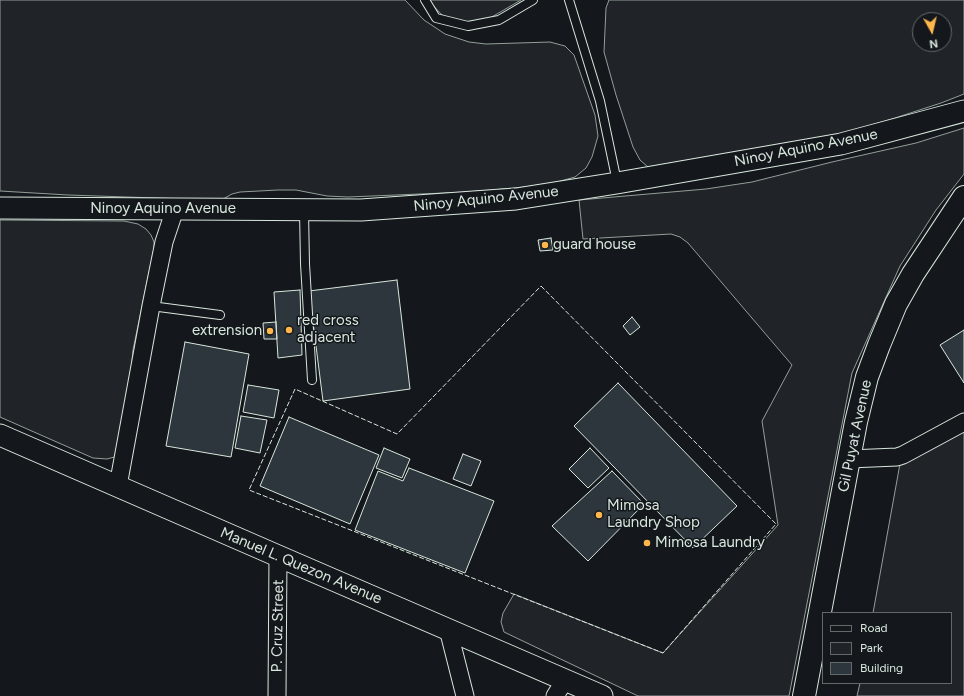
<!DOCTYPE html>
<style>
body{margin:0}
#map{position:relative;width:964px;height:696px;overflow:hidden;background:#14181c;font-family:Figtree,sans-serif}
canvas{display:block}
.legend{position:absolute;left:822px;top:612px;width:130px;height:72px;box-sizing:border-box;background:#14181c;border:1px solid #626a69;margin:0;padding:5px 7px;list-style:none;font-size:12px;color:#d8e6dc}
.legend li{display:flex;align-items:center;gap:8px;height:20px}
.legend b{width:20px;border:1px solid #626a69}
.north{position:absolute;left:912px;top:12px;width:40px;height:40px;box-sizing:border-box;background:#14181c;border:1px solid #626a69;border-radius:50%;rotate:172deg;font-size:11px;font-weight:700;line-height:16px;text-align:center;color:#d8e6dc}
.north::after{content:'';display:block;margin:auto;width:14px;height:18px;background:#ffb74d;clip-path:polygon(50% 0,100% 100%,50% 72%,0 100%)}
</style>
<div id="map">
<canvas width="964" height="696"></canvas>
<ul class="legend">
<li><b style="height:5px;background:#14181c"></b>Road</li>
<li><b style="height:11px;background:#202428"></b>Park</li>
<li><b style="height:11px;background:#2c363c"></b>Building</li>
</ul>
<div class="north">N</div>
</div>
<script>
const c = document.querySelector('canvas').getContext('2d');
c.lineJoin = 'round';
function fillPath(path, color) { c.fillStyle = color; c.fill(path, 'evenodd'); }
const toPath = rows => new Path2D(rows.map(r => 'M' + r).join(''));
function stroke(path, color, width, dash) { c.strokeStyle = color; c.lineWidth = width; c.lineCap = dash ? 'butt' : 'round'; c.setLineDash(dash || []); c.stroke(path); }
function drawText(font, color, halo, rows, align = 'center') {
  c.font = font + ' Figtree,sans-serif'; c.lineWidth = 3; c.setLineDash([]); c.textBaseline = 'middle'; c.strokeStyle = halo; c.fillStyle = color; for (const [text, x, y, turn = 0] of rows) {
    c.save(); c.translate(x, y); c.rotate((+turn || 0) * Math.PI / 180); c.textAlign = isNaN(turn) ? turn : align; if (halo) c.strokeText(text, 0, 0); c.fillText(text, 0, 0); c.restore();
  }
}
const green = toPath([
 [0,0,405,0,424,20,445,34,469,42,486,44,550,42,565,46,574,55,595,115,598,136,592,157,586,168,575,177,557,182,525,187,468,192,348,197,327,196,296,190,278,190,240,192,232,194,223,199,215,200,68,195,0,191,0,0],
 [428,0,521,0,490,18,473,22,457,21,442,15,428,0],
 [609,0,964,0,964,94,941,103,895,118,844,133,648,167,640,160,633,147,616,95,604,52,606,8,609,0],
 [920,20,944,20,944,44,920,44,920,20],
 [964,128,964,174,936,210,900,266,852,373,789,696,638,696,504,632,501,622,503,613,514,594,663,653,778,525,762,421,792,365,688,243,680,237,671,234,583,239,579,200,706,189,752,182,832,162,916,143,964,128],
 [0,220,124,221,138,224,146,229,151,235,154,242,154,248,133,350,127,415,118,456,107,459,93,458,0,417,0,220],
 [964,414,964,696,857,696,860,683,951,683,951,613,873,613,903,447,964,414]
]);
const building = toPath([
 [551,238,553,250,540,251,538,240,551,238],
 [397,280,410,389,323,401,309,291,397,280],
 [300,290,302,355,278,358,274,292,300,290],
 [632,317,640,327,630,335,623,326,632,317],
 [276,322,277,339,264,339,263,323,276,322],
 [964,330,964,383,940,345,964,330],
 [185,342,249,354,231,457,166,446,185,342],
 [618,383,737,506,693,548,574,426,618,383],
 [248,385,279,390,274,418,243,412,248,385],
 [241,416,267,420,260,453,235,448,241,416],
 [289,417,379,455,350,524,260,486,289,417],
 [384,448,410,459,402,478,376,468,384,448],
 [590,448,609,468,588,488,569,469,590,448],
 [463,454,481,461,471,486,453,479,463,454],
 [409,468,494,501,465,573,355,530,378,471,403,481,409,468],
 [612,471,644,504,588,561,552,526,612,471]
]);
const service = toPath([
 [425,0,436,18,468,26,499,20,533,0],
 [569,0,600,101,617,182],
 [304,211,305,264,312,380],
 [151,306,220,315]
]);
const minor = toPath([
 [849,459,897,457,903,455,964,422],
 [118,486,151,306,164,242,175,209],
 [448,629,465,696],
 [277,696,278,556],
 [555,696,565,680]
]);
const tertiary = toPath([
 [0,208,361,210,516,199,617,183,841,144,964,111],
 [0,435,278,556,602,696]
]);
const secondary = toPath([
 [804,696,856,422,867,377,879,345,896,304,913,274,964,197]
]);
const fence = toPath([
 [541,286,776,524,663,653,249,490,295,389,397,434,541,286]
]);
const markers = [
 [545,245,4,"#ffb74d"],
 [289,330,4,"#ffb74d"],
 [270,331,4,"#ffb74d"],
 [599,515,4,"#ffb74d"],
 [647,543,4,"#ffb74d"]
];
const streetNames = [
 ["Ninoy Aquino Avenue",806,148,-11],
 ["Ninoy Aquino Avenue",486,199,-6],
 ["Ninoy Aquino Avenue",163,209],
 ["Gil Puyat Avenue",855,436,-78],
 ["Manuel L. Quezon Avenue",301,566,23],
 ["P. Cruz Street",278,626,-89]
];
const poiNames = [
 ["guard house",553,245],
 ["red cross",297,321],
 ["adjacent",297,338],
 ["extrension",262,331,"right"],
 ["Mimosa",607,506],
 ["Laundry Shop",607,523],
 ["Mimosa Laundry",655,543]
];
fillPath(green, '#202428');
stroke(green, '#939e99', 1);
fillPath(building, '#2c363c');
stroke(building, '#d8e6dc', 1);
stroke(service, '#d8e6dc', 10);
stroke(minor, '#d8e6dc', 19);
stroke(tertiary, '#d8e6dc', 23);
stroke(secondary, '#d8e6dc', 24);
stroke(service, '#14181c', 8);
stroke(minor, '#14181c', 17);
stroke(tertiary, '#14181c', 21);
stroke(secondary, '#14181c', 22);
stroke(fence, '#d8e6dc', 1, [5, 2]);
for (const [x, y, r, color] of markers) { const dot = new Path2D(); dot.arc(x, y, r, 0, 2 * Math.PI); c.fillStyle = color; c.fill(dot); stroke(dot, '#14181c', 1.5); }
drawText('15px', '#d8e6dc', '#14181c', streetNames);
drawText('15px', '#d8e6dc', '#14181c', poiNames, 'left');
</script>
